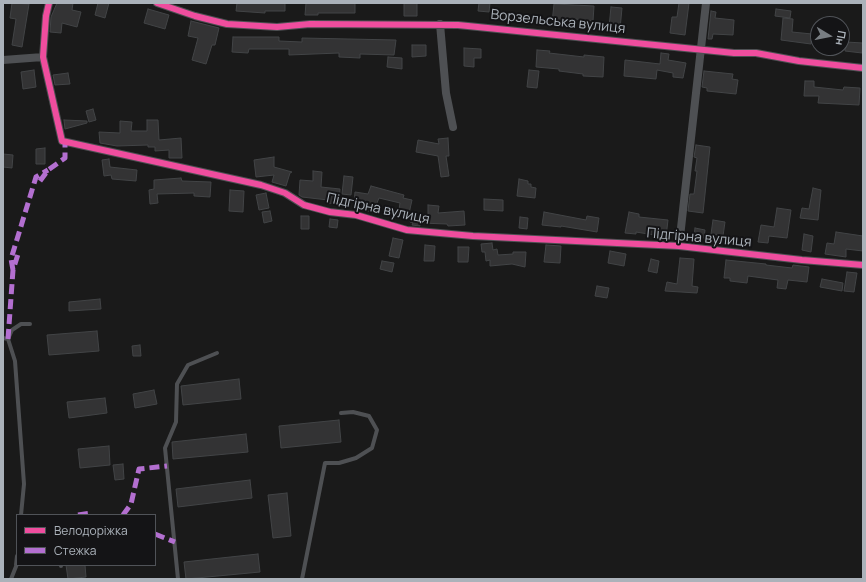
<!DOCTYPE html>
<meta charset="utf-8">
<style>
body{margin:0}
#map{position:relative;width:866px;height:582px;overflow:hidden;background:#1a1a1a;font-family:Manrope,sans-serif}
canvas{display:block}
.frame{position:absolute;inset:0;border:4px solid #abb2ba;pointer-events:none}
.legend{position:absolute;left:16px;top:514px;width:140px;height:52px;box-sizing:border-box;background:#141416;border:1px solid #505358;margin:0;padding:5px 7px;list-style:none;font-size:12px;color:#abb2ba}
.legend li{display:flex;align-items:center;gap:8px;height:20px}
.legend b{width:20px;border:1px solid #505358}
.north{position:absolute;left:810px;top:16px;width:40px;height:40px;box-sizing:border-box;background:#141416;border:1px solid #505358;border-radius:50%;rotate:100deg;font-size:11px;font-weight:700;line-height:16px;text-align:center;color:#abb2ba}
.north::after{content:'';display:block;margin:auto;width:14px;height:18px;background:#787d82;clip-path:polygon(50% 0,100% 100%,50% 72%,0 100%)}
</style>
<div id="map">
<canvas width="866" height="582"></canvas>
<div class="frame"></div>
<ul class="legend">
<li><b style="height:5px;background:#ef4d9e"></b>Велодоріжка</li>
<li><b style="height:5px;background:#b36fd0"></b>Стежка</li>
</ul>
<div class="north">Пн</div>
</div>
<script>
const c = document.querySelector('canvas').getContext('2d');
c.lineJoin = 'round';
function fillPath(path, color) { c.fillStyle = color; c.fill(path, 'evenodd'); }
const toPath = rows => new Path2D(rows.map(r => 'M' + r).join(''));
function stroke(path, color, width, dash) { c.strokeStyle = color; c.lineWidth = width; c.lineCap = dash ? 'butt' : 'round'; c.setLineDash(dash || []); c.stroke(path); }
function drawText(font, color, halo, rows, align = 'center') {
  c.font = font + ' Manrope,sans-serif'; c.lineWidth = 4; c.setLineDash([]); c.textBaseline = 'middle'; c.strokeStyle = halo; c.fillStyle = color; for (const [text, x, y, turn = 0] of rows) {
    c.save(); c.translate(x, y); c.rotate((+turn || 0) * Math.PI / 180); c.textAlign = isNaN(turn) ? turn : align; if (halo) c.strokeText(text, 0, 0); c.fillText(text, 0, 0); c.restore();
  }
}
const building = toPath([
 [12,3,29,4,22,47,12,45,16,19,10,18,12,3],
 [57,3,73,3,72,10,81,12,77,27,62,23,61,33,50,32,51,17,57,3],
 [98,3,109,3,105,18,95,15,98,3],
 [237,3,285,3,285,11,265,11,265,13,236,11,237,3],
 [306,3,355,3,355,13,318,13,318,15,305,15,306,3],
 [404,3,417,3,417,16,404,16,404,3],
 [479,3,490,3,489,12,478,11,479,3],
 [679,3,689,3,685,35,670,33,672,17,677,17,679,3],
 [554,4,594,6,593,21,575,19,574,26,552,23,554,4],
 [611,7,622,8,620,29,609,27,611,7],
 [148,9,169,15,165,29,144,23,148,9],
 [776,9,791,11,790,18,775,16,776,9],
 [711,11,716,12,715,18,734,20,733,35,713,34,712,39,708,39,711,11],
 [783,18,793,19,792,32,812,34,811,44,781,40,783,18],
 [191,21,219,28,215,45,212,45,206,64,192,60,198,38,188,36,191,21],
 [233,37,279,37,279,41,302,42,302,38,396,40,394,55,360,54,360,58,339,57,339,53,289,55,289,49,249,49,248,53,232,52,233,37],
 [846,42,863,43,862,53,845,51,846,42],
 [412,45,426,45,426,56,412,57,412,45],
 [464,48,481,49,481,58,474,58,474,67,464,66,464,48],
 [537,50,550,51,549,53,584,57,584,55,604,57,603,77,583,76,583,74,559,71,559,69,536,67,537,50],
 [661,53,669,54,668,60,686,63,683,78,673,77,673,73,657,70,656,79,624,76,625,60,660,64,661,53],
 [388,57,402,58,402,69,387,67,388,57],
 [34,70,36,87,23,89,21,72,34,70],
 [529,70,539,71,537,88,527,87,529,70],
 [704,71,733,74,732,79,738,80,736,94,707,91,707,88,702,87,704,71],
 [68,73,70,84,55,85,53,75,68,73],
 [805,81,814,81,814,87,843,90,844,87,860,88,859,105,818,103,819,96,804,96,805,81],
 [93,109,96,120,89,122,86,111,93,109],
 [64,120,87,121,87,123,65,129,64,120],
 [147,120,158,120,159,140,181,138,182,158,169,158,169,150,155,151,155,147,148,147,148,145,117,146,100,143,99,132,120,133,120,121,132,122,131,131,147,131,147,120],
 [448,138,449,156,446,156,449,176,441,177,438,156,416,152,418,140,439,144,438,139,448,138],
 [696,145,710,147,703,213,688,211,690,194,694,194,697,171,695,171,697,158,694,157,696,145],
 [45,148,45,164,36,164,36,149,45,148],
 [3,154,13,155,12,168,3,167,3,154],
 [274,157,274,167,292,172,290,173,286,186,272,182,274,175,256,177,254,160,274,157],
 [109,159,110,167,137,170,136,181,112,179,111,175,104,176,102,160,109,159],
 [313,171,322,172,321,187,340,189,339,204,327,203,328,200,302,197,299,195,300,180,313,181,313,171],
 [344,176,353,177,351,195,342,194,344,176],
 [181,178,182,181,211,182,210,197,194,196,194,193,157,194,158,203,150,204,149,190,154,189,154,180,181,178],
 [519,179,528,181,528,184,531,184,531,187,536,188,535,198,517,196,519,179],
 [371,186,404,195,403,198,412,200,408,218,398,216,400,203,379,198,373,213,361,209,363,204,354,203,355,192,368,194,371,186],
 [813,188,821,190,818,220,800,218,802,208,809,209,813,188],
 [230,190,244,191,243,212,229,211,230,190],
 [266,193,269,208,259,210,256,195,266,193],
 [484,199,503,200,503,211,484,210,484,199],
 [428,205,439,206,438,213,464,211,465,225,448,226,447,224,420,223,420,226,412,225,413,223,410,222,411,214,428,217,428,205],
 [777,208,791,210,787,238,769,236,768,243,758,242,761,225,774,227,777,208],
 [270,211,272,221,264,223,262,212,270,211],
 [544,212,586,220,587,216,599,218,597,232,561,226,561,227,542,225,544,212],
 [629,212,639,214,639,217,668,220,666,237,636,232,636,234,625,233,629,212],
 [301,216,309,216,309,229,301,229,301,216],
 [520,217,528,218,527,229,519,228,520,217],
 [330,219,338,220,337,228,329,227,330,219],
 [713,220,725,222,723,236,711,234,713,220],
 [695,228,705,230,704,238,694,237,695,228],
 [836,232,863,236,863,251,846,249,846,257,825,254,827,243,834,244,836,232],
 [804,234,813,236,811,252,802,250,804,234],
 [393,238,403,240,399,258,389,256,393,238],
 [492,243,493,250,497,249,498,255,513,254,513,252,526,252,525,267,512,264,490,266,490,260,486,261,485,252,482,252,481,244,492,243],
 [425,245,435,246,434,261,424,261,425,245],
 [546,245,561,246,560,263,544,262,546,245],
 [458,247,469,247,468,262,458,262,458,247],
 [610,251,626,254,624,266,608,263,610,251],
 [680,258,694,259,692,286,698,287,697,293,665,291,667,282,677,284,680,258],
 [651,259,659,261,657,273,648,271,651,259],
 [726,260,766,264,766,265,792,268,793,265,809,267,807,282,788,280,786,289,777,288,778,280,748,276,747,283,730,281,730,278,724,278,726,260],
 [382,261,394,263,392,272,380,269,382,261],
 [847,272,857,273,854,292,844,291,847,272],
 [822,279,843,283,842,291,820,287,822,279],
 [597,286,609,288,607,298,595,296,597,286],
 [100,299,101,309,69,311,69,302,100,299],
 [97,331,99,351,49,355,47,335,97,331],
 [140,345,141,356,133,356,132,346,140,345],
 [239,379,241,399,183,405,181,386,239,379],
 [154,390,157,404,135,408,133,394,154,390],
 [105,398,107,413,69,418,67,402,105,398],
 [339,420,341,442,281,448,279,426,339,420],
 [246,434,248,452,173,459,172,442,246,434],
 [109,446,110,465,80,468,78,449,109,446],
 [123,464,124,479,115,480,113,465,123,464],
 [250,480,252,498,178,507,176,489,250,480],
 [287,493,291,536,273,538,268,495,287,493],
 [258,554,260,572,186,579,184,562,258,554],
 [66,565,85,565,86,577,68,579,66,565]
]);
const lane = toPath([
 [3,338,8,339,15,361,24,484,21,515],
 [8,339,12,330,21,324,30,324],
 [16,565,17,556],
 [61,565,61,566],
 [11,579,17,564],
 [178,579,165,448,176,422,177,384,188,365,217,353],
 [302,579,325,463,339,463,356,458,372,448,377,430,369,416,353,412,341,413]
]);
const street = toPath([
 [49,3,46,16,43,57,62,141,261,185,285,193,304,205,330,212,356,215,407,230,473,236,679,246,802,260,863,265],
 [157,3,195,16,227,24,277,27,310,24,458,25,734,53,756,53,799,61,863,68],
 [440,24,446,93,453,127],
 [3,60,43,57],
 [679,246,706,3]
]);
const quiet = toPath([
 [40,181,48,170,65,158,65,141],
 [13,270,11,259,36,177,48,170],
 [8,339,13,270,19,251],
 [78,515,92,513],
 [123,515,131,504,139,469,167,466],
 [155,534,175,542]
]);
const cycleway = toPath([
 [49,3,46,16,43,57,62,141,261,185,285,193,304,205,330,212,356,215,407,230,473,236,679,246,802,260,863,265],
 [157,3,195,16,227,24,277,27,310,24,458,25,734,53,756,53,799,61,863,68]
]);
const streetNames = [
 ["Ворзельська вулиця",558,22,6],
 ["Підгірна вулиця",378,209,12],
 ["Підгірна вулиця",699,238,5]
];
fillPath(building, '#333334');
stroke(building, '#424446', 1);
stroke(lane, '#4e5053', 4);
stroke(street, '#4e5053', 8);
stroke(quiet, '#b36fd0', 5, [10, 5]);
stroke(cycleway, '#ef4d9e', 6);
drawText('14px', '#abb2ba', '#141416', streetNames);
</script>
